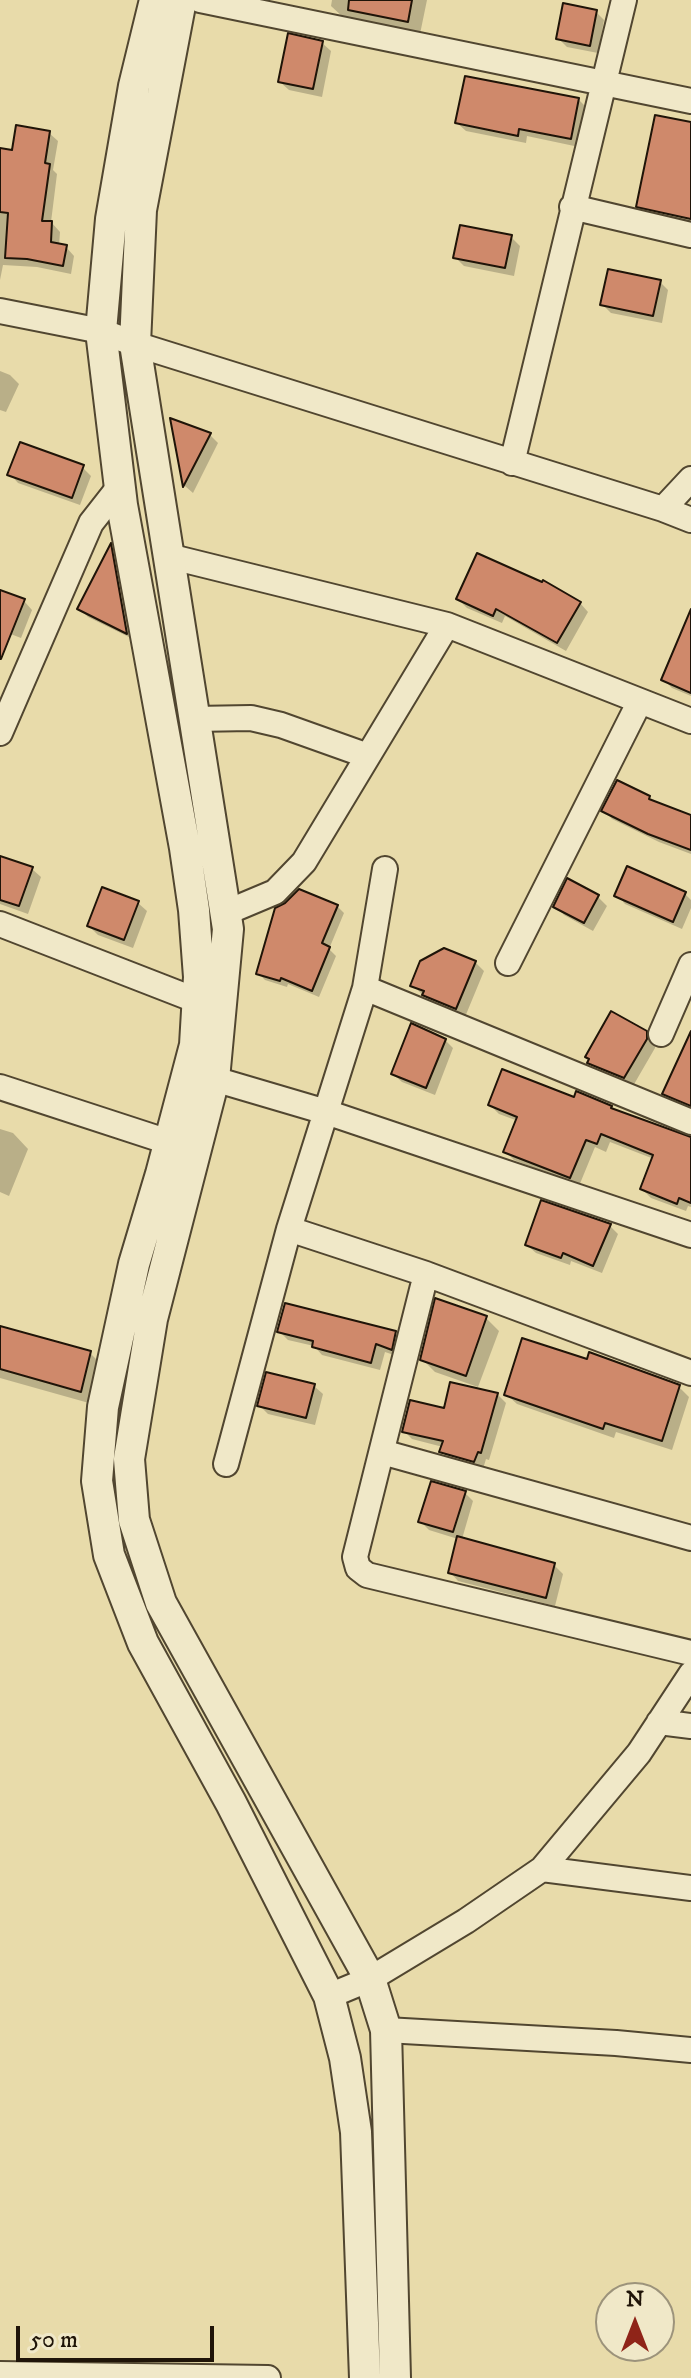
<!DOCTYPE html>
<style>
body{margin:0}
#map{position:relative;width:691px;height:2378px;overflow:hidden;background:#e8dbaa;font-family:"IM FELL DW Pica",serif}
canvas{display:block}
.north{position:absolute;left:595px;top:2282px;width:80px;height:80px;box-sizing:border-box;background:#f0e8c8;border:2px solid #9c937b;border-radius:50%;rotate:0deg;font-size:22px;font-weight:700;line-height:32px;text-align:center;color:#1f1408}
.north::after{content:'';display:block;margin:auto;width:28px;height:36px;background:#8f2418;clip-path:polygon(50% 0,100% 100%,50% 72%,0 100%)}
.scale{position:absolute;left:16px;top:2326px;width:198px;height:36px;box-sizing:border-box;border:4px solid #1f1408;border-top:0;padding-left:10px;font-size:24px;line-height:28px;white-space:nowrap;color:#1f1408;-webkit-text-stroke:6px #f0e8c8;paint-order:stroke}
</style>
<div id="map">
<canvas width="691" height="2378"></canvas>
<div class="north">N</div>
<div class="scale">50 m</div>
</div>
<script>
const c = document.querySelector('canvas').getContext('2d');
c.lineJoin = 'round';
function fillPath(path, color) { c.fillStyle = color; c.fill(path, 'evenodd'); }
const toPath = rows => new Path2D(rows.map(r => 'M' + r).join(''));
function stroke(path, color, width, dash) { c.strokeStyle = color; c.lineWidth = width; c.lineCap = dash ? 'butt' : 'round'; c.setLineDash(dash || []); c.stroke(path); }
const shadow = toPath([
 [332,0,427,0,420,34,344,18,331,6],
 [596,12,604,20,598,53,567,47,558,38],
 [322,43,331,51,322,97,289,90,280,82],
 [578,99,587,108,579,147,527,136,526,143,466,131,457,123],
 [691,124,691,228,651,219,638,206],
 [49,133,58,141,53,170,57,174,51,222,60,232,59,246,66,247,74,256,71,274,37,267,3,265,0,280,0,150,13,152],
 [511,237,520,246,514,276,464,266,455,257],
 [660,282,668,290,662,323,611,313,602,304],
 [0,371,10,375,19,384,6,412,0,410],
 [173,421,210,435,218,443,193,493,185,486],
 [82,467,91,476,80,505,18,483,10,474],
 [111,546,119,554,135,640,88,617,80,609],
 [0,592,24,601,32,610,21,638,0,630],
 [458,599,580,603,588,612,566,651,505,616,502,623,467,608],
 [691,645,691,696,672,688,663,679],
 [649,798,653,802,691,817,691,854,659,842,612,819,604,810],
 [0,858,32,869,41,877,28,914,0,904],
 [568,881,598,897,607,906,593,931,564,915,556,906],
 [685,894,691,900,691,908,682,929,625,904,617,895],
 [138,903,147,911,133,948,98,935,89,926],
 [337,906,344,913,329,949,336,956,319,997,288,984,287,987,265,980,258,973],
 [475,962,484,971,465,1017,433,1004,412,985],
 [645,1033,655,1042,655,1048,633,1086,598,1071,590,1063],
 [444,1039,453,1048,435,1095,402,1082,393,1074],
 [691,1039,691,1110,674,1103,665,1094],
 [490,1105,649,1125,691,1138,691,1207,688,1206,686,1211,651,1198,642,1189,654,1159,610,1142,606,1152,595,1147,579,1186,514,1160,505,1151,518,1121,499,1114],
 [0,1129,13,1133,28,1149,9,1196,0,1192],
 [609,1225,618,1234,602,1273,571,1261,570,1265,536,1253,527,1245],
 [486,1318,499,1331,478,1387,435,1372,422,1359],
 [0,1328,90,1353,105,1368,96,1405,0,1378],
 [279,1331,395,1333,404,1341,400,1357,385,1352,380,1370,322,1355,314,1346,288,1340],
 [452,1385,498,1395,506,1403,489,1460,486,1459,483,1469,450,1460,442,1452,443,1447,412,1439,404,1431,445,1411],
 [314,1386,323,1394,315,1425,268,1414,259,1405],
 [678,1386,689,1397,672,1450,616,1432,614,1438,517,1404,506,1394],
 [465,1493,473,1501,462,1539,554,1565,563,1574,555,1606,458,1581,450,1572,458,1539,429,1530,421,1522]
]);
const building = toPath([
 [349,0,412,0,408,22,348,10,349,0],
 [563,3,597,10,590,46,556,39,563,3],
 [288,33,323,41,313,89,278,82,288,33],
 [465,76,579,98,571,139,519,129,518,136,455,123,465,76],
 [655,115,691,122,691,219,636,207,655,115],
 [16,125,50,131,45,163,50,164,42,221,52,221,51,242,67,245,63,266,27,259,5,258,8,213,0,212,0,148,12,150,16,125],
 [460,225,512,235,505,268,453,258,460,225],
 [608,269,661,280,653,316,600,305,608,269],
 [170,418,211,433,183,487,170,418],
 [20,442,84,465,72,498,7,475,20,442],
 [111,543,127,634,77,609,111,543],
 [477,553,542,582,543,580,581,602,557,643,496,609,493,616,456,599,477,553],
 [0,590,25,599,1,659,0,659,0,590],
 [691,609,691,693,661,680,691,609],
 [617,780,650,796,649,799,691,815,691,850,648,834,601,811,617,780],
 [0,856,33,867,19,906,0,900,0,856],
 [627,866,686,892,673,922,614,896,627,866],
 [567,878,599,895,584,923,553,907,567,878],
 [102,887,139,901,124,940,87,926,102,887],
 [299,889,338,905,322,943,330,947,312,991,281,978,280,981,256,974,275,908,285,903,299,889],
 [444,948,476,961,456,1009,422,995,424,991,410,986,420,961,444,948],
 [611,1011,647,1031,647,1039,624,1078,587,1063,589,1059,585,1057,611,1011],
 [411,1023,446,1039,426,1088,391,1074,411,1023],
 [691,1031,691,1106,662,1094,691,1031],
 [502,1069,574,1097,576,1091,612,1106,611,1108,691,1137,691,1203,679,1198,677,1204,640,1189,653,1155,601,1134,597,1144,586,1140,570,1178,503,1152,517,1117,488,1105,502,1069],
 [541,1200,611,1224,593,1266,563,1253,561,1258,525,1245,541,1200],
 [435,1298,487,1316,466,1376,420,1360,435,1298],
 [285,1303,396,1331,392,1350,376,1344,371,1363,312,1347,313,1341,277,1332,285,1303],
 [0,1326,91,1351,81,1392,0,1369,0,1326],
 [522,1338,587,1359,589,1352,680,1385,662,1441,605,1423,603,1429,504,1395,522,1338],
 [266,1372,315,1384,306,1418,257,1406,266,1372],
 [450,1382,498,1393,481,1453,478,1452,474,1462,439,1452,443,1441,402,1432,410,1400,444,1408,450,1382],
 [431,1481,466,1491,453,1532,418,1522,431,1481],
 [457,1536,555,1563,546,1598,448,1573,457,1536]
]);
const minor = toPath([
 [200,0,691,101],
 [572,207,691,235],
 [0,311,101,331,135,344,663,509,691,520],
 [512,463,624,0],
 [663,509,691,479],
 [168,556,447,625,691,721],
 [194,719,251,718,281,725,368,756],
 [0,733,91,523,120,486],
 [225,913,275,892,304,862,447,625],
 [0,924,198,1001],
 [508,963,640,701],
 [365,988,691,1122],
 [661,1034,691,965],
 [214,1079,326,1112,691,1235],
 [0,1087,187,1148],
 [289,1229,426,1274,691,1373],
 [426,1274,355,1557,358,1568,367,1575,691,1653],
 [382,1452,691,1538],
 [226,1464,289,1229,365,988,385,869],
 [659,1722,691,1726],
 [542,1869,691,1888],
 [329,1996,370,1979,466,1921,542,1869,639,1753,691,1674],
 [386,2030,616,2043,691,2050],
 [0,2374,268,2378]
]);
const tertiary = toPath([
 [155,0,134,86,111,219,101,331,122,505,185,848,194,910,199,977,195,1045,161,1174,134,1264,103,1407,97,1481,109,1555,143,1643,231,1803,329,1996,345,2058,356,2132,365,2378],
 [181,0,141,210,135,344,228,929,214,1079,152,1319,129,1459,134,1520,161,1603,370,1979,386,2030,395,2378]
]);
fillPath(shadow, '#0003');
fillPath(building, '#cf896b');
stroke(building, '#1f1408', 2);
stroke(minor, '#514630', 28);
stroke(tertiary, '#514630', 34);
stroke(minor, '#f0e8c8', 24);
stroke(tertiary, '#f0e8c8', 30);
</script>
